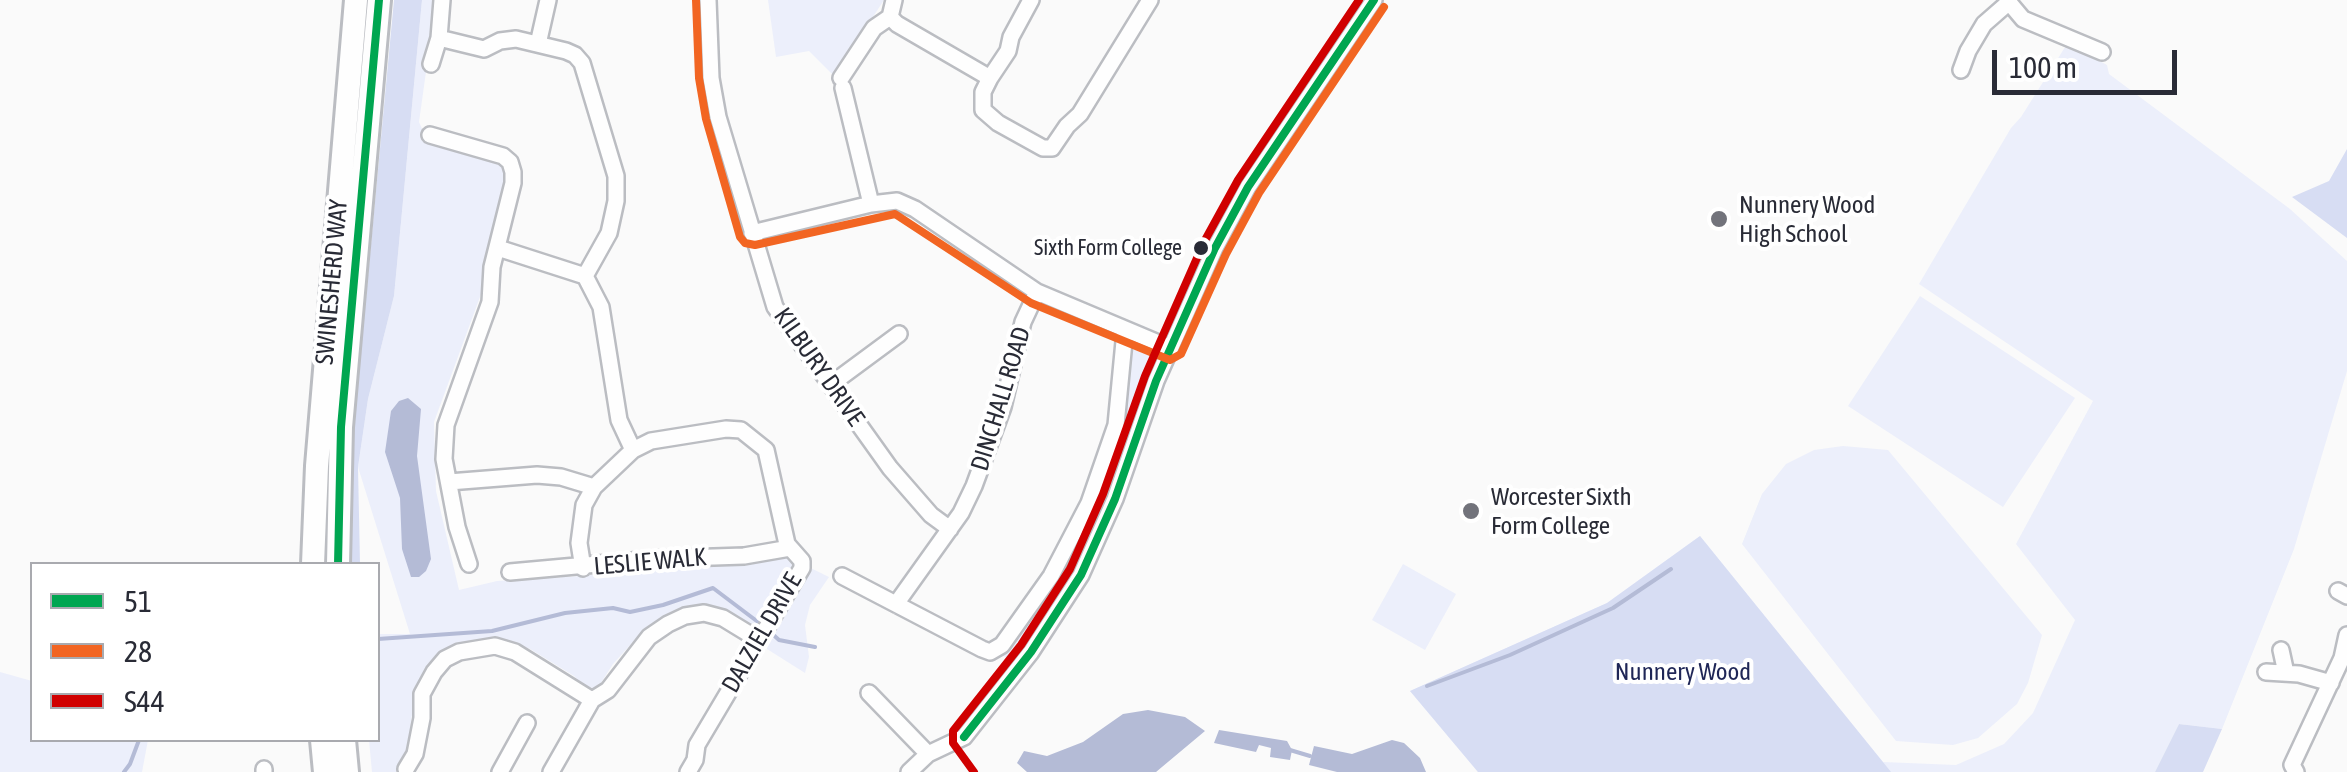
<!DOCTYPE html>
<style>
body{margin:0}
#map{position:relative;width:2347px;height:772px;overflow:hidden;background:#fafafa;font-family:"Asap Condensed",sans-serif}
canvas{display:block}
.legend{position:absolute;left:30px;top:562px;width:350px;height:180px;box-sizing:border-box;background:#fff;border:2px solid #a9aaaf;margin:0;padding:12px 18px;list-style:none;font-size:30px;color:#292b36}
.legend li{display:flex;align-items:center;gap:20px;height:50px}
.legend b{width:50px;border:2px solid #a9aaaf}
.scale{position:absolute;left:1992px;top:50px;width:185px;height:45px;box-sizing:border-box;border:5px solid #292b36;border-top:0;padding-left:12px;font-size:30px;line-height:35px;white-space:nowrap;color:#292b36;-webkit-text-stroke:8px #fff;paint-order:stroke}
</style>
<div id="map">
<canvas width="2347" height="772"></canvas>
<ul class="legend">
<li><b style="height:12px;background:#00a651"></b>51</li>
<li><b style="height:12px;background:#f26522"></b>28</li>
<li><b style="height:12px;background:#d00000"></b>S44</li>
</ul>
<div class="scale">100 m</div>
</div>
<script>
const c = document.querySelector('canvas').getContext('2d');
c.lineJoin = 'round';
function fillPath(path, color) { c.fillStyle = color; c.fill(path, 'evenodd'); }
const toPath = rows => new Path2D(rows.map(r => 'M' + r).join(''));
function stroke(path, color, width, dash) { c.strokeStyle = color; c.lineWidth = width; c.lineCap = dash ? 'butt' : 'round'; c.setLineDash(dash || []); c.stroke(path); }
function drawText(font, color, halo, rows, align = 'center') {
  c.font = font + ' "Asap Condensed",sans-serif'; c.lineWidth = 8; c.setLineDash([]); c.textBaseline = 'middle'; c.strokeStyle = halo; c.fillStyle = color; for (const [text, x, y, turn = 0] of rows) {
    c.save(); c.translate(x, y); c.rotate((+turn || 0) * Math.PI / 180); c.textAlign = isNaN(turn) ? turn : align; if (halo) c.strokeText(text, 0, 0); c.fillText(text, 0, 0); c.restore();
  }
}
const green = toPath([
 [422,0,436,0,419,122,424,133,507,165,506,182,485,262,484,286,434,422,436,491,459,590,497,581,581,576,648,566,683,570,784,555,829,577,810,605,805,625,809,657,805,673,767,649,752,627,704,606,677,610,643,631,613,664,597,689,584,686,574,676,530,649,506,640,485,640,459,646,417,690,411,720,410,746,396,772,372,772,369,740,378,740,378,634,410,634,358,467,368,399,394,296],
 [768,0,884,0,834,76,809,51,776,57],
 [2067,44,2107,65,2109,74,2290,209,2347,261,2347,371,2294,549,2222,729,2179,724,2155,772,1478,772,1410,691,1607,603,1700,536,1883,762,1956,765,2004,744,2033,713,2075,620,2016,544,2093,401,1919,284,2011,128,2021,117],
 [1920,296,2075,398,2003,507,1848,406],
 [1137,344,1148,347,1154,359,1097,517,1050,605,1015,654,1008,658,1003,656,1001,654,1010,647,1056,577,1117,443,1125,414,1130,347],
 [1843,446,1888,450,2042,635,2028,683,2017,704,1978,738,1953,745,1896,741,1742,544,1762,494,1786,464,1814,450],
 [1403,564,1456,594,1425,650,1372,620],
 [0,672,32,681,32,740,148,740,142,772,0,772]
]);
const forest = toPath([
 [394,0,422,0,394,296,368,399,358,467,360,564,348,564,350,467],
 [2347,149,2347,238,2292,197,2329,181],
 [1700,536,1891,772,1478,772,1410,691,1607,603],
 [2179,724,2222,729,2203,772,2155,772]
]);
const water = toPath([
 [408,398,421,409,417,456,431,559,426,571,419,577,411,577,402,549,400,498,385,452,391,411,399,401],
 [1148,710,1185,717,1205,731,1156,772,1027,772,1017,763,1024,751,1047,756,1083,742,1123,714],
 [1219,730,1287,741,1292,750,1290,760,1270,757,1271,748,1259,745,1256,752,1214,743],
 [1392,740,1404,743,1420,758,1426,772,1337,772,1309,765,1314,746,1352,754]
]);
const stream = toPath([
 [769,631,779,640,815,647],
 [378,639,492,631,565,613,613,608,630,612,663,605,713,588,762,625],
 [1427,686,1510,655,1613,608,1671,569],
 [1290,750,1310,756],
 [124,772,130,764,139,740]
]);
const minor = toPath([
 [708,0,711,78,718,117,775,307,890,468,931,515,950,529],
 [2007,0,2023,19,2102,52],
 [890,17,897,24,990,78,983,92,983,110,998,123,1043,148,1052,148,1067,126,1080,114,1150,0],
 [439,38,484,49,500,41,516,39,566,51,575,55,582,63,616,176,616,201,609,233,585,276],
 [538,44,548,0],
 [431,64,439,38,442,0],
 [1961,70,1968,51,1984,24,2008,3],
 [841,78,874,28,890,17,894,0],
 [990,78,1008,51,1011,37,1031,0],
 [843,88,871,204],
 [430,135,503,156,510,162,513,172,513,183,492,267,490,302,446,425,444,459,457,527,469,564],
 [752,233,871,204,897,201,915,209,1037,292,1170,348],
 [498,248,585,276],
 [585,276,601,307,619,420,633,450],
 [830,385,899,334],
 [449,482,537,475,561,477,594,487],
 [583,568,579,543,584,505,594,487,633,450,651,441,726,429,741,430,766,450,787,544,802,561,802,568,697,745,695,760,688,772],
 [510,572,653,559,744,556,790,548],
 [842,576,982,649,990,652,1002,645,1051,576,1089,503,1116,425,1125,331],
 [2338,591,2347,596],
 [896,604,961,513,974,486,1003,407,1023,322,1037,292],
 [2281,650,2286,673],
 [2266,672,2299,674,2331,683],
 [869,693,928,754],
 [406,769,415,754,422,718,422,694,434,672,445,659,459,652,495,646,515,652,592,700],
 [264,772,264,769],
 [500,772,527,723],
 [551,772,592,700,608,690,649,637,668,624,685,616,704,613,723,618,759,640],
 [909,772,928,754,964,737,1031,652,1081,575,1115,499,1156,381,1215,248,1248,187,1374,0],
 [2296,772,2292,765,2342,658,2347,635]
]);
const highway = toPath([
 [313,564,317,466,356,0],
 [338,564,341,427,379,0],
 [322,740,325,772],
 [344,740,347,772]
]);
const bus1 = toPath([
 [338,564,341,427,379,0],
 [964,737,1031,652,1081,575,1115,499,1156,381,1215,248,1248,187,1374,0]
]);
const bus2 = toPath([
 [696,0,699,78,706,119,740,237,745,243,755,245,895,214,1031,303,1170,360,1181,354,1226,254,1259,193,1384,7]
]);
const bus3 = toPath([
 [974,772,953,743,953,731,1021,645,1070,569,1103,494,1145,376,1204,242,1238,180,1359,0]
]);
const markers = [
 [1719,219,10,"#72737b"],
 [1201,248,9,"#292b36"],
 [1471,511,10,"#72737b"]
];
const busNames = [
 ["Sixth Form College",1182,248]
];
const poiNames = [
 ["Nunnery Wood",1739,205],
 ["High School",1739,234],
 ["Worcester Sixth",1491,497],
 ["Form College",1491,526]
];
const streetNames = [
 ["SWINESHERD WAY",332,282,-85],
 ["KILBURY DRIVE",819,367,55],
 ["DINCHALL ROAD",1001,399,-73],
 ["LESLIE WALK",650,562,-5],
 ["DALZIEL DRIVE",762,633,-60]
];
const parkNames = [
 ["Nunnery Wood",1683,672]
];
fillPath(green, '#eceffb');
fillPath(forest, '#d7ddf3');
fillPath(water, '#b4bbd6');
stroke(stream, '#b4bbd6', 4);
stroke(minor, '#bbbdc2', 20);
stroke(highway, '#bbbdc2', 28);
stroke(minor, '#fefefe', 15);
stroke(highway, '#fefefe', 22);
stroke(bus1, '#00a651', 8);
stroke(bus2, '#f26522', 8);
stroke(bus3, '#d00000', 8);
for (const [x, y, r, color] of markers) { const dot = new Path2D(); dot.arc(x, y, r, 0, 2 * Math.PI); c.fillStyle = color; c.fill(dot); stroke(dot, '#fff', 4); }
drawText('22px', '#292b36', '#fff', busNames, 'right');
drawText('25px', '#292b36', '#fff', poiNames, 'left');
drawText('25px', '#292b36', '#fff', streetNames);
drawText('25px', '#1f2656', '#fff', parkNames);
</script>
